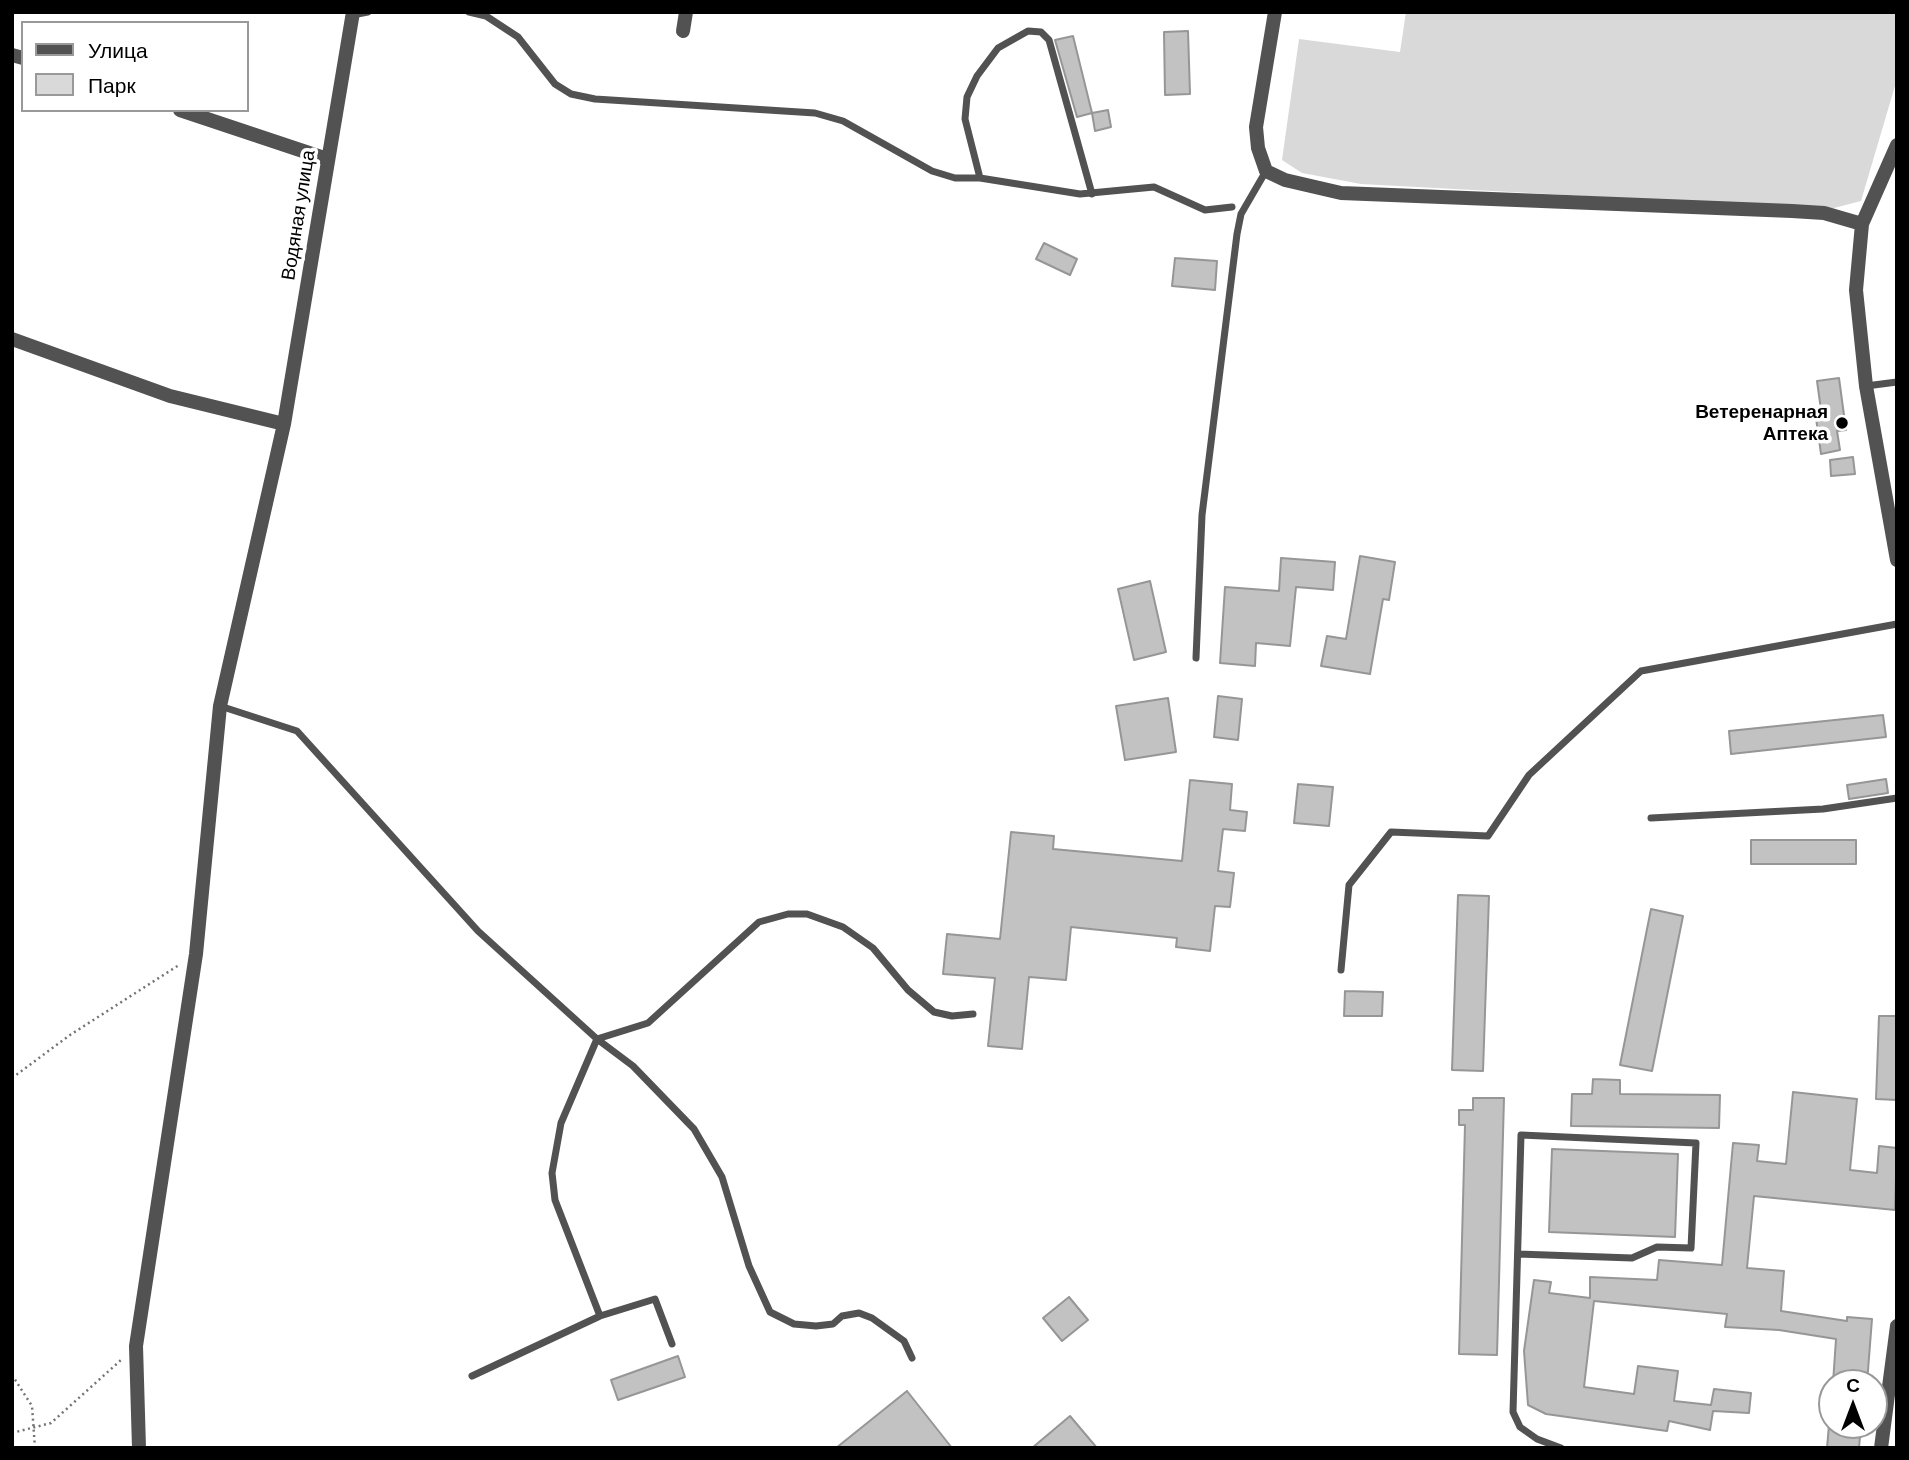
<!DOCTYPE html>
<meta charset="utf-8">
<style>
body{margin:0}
#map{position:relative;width:1909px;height:1460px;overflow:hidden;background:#fff;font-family:Barlow,sans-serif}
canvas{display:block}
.frame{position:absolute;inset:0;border:14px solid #000;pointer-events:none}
.legend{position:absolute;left:21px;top:21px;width:228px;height:91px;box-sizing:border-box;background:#fff;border:2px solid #999;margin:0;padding:9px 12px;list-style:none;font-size:21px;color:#000}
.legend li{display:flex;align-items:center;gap:14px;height:35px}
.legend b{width:35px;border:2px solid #999}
.north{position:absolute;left:1818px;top:1369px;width:70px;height:70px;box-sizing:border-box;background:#fff;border:2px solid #999;border-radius:50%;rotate:0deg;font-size:19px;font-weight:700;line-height:28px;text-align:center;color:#000}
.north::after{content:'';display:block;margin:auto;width:24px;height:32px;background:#000;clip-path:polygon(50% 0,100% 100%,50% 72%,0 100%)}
</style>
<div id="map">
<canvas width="1909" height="1460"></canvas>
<div class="frame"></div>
<ul class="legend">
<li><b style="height:9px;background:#525252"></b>Улица</li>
<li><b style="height:19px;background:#d9d9d9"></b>Парк</li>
</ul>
<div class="north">С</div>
</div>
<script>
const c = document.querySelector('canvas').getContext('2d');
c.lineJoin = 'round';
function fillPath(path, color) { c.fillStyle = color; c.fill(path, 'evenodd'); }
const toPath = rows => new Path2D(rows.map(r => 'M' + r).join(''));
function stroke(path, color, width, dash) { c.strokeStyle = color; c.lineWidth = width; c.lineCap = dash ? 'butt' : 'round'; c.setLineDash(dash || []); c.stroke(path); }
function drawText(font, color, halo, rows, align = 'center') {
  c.font = font + ' Barlow,sans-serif'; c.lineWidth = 7; c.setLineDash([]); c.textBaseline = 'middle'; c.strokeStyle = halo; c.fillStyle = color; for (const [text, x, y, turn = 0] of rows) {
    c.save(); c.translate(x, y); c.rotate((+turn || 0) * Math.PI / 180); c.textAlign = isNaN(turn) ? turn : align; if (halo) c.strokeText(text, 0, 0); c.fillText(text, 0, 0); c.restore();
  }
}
const green = toPath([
 [1406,12,1897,12,1897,79,1861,201,1830,209,1361,184,1302,173,1282,160,1299,39,1400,52]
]);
const building = toPath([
 [1188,31,1190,94,1165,95,1164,32,1188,31],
 [1073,36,1092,113,1077,117,1055,40,1073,36],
 [1108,110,1111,127,1095,131,1092,113,1108,110],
 [1044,243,1077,259,1070,275,1036,259,1044,243],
 [1175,258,1217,261,1215,290,1172,286,1175,258],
 [1839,378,1846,430,1837,431,1840,450,1821,454,1816,418,1822,417,1817,381,1839,378],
 [1853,457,1855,474,1831,476,1830,460,1853,457],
 [1360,556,1395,562,1389,600,1383,599,1370,674,1321,666,1327,636,1346,639,1360,556],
 [1281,558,1335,562,1333,590,1296,587,1290,646,1256,643,1255,666,1220,663,1225,587,1279,591,1281,558],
 [1150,581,1166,652,1134,660,1118,589,1150,581],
 [1218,696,1242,699,1238,740,1214,737,1218,696],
 [1168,698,1176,752,1125,760,1116,706,1168,698],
 [1883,715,1886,737,1731,754,1729,731,1883,715],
 [1886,779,1888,793,1849,799,1847,785,1886,779],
 [1190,780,1232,784,1230,810,1247,812,1245,831,1223,829,1218,871,1234,873,1230,907,1215,906,1210,951,1176,947,1177,938,1071,927,1066,980,1029,977,1022,1049,988,1046,995,978,943,974,947,934,1000,939,1011,832,1054,836,1053,849,1182,861,1190,780],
 [1298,784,1333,787,1329,826,1294,823,1298,784],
 [1751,840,1856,840,1856,864,1751,864,1751,840],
 [1458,895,1489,896,1483,1071,1452,1070,1458,895],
 [1651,909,1683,916,1652,1071,1620,1065,1651,909],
 [1345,991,1383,992,1382,1016,1344,1016,1345,991],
 [1879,1016,1897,1016,1897,1100,1876,1099,1879,1016],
 [1593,1079,1620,1080,1620,1094,1720,1095,1719,1128,1571,1126,1572,1094,1592,1094,1593,1079],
 [1793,1092,1857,1099,1850,1170,1877,1173,1879,1146,1897,1148,1895,1210,1754,1196,1747,1268,1784,1271,1781,1311,1847,1321,1847,1317,1872,1319,1867,1383,1833,1383,1836,1339,1779,1330,1725,1327,1727,1314,1594,1301,1584,1387,1634,1394,1638,1366,1678,1371,1674,1401,1711,1405,1714,1389,1751,1393,1749,1413,1713,1411,1710,1430,1669,1421,1667,1431,1546,1414,1528,1405,1524,1351,1534,1280,1551,1282,1549,1293,1590,1298,1590,1277,1657,1280,1659,1260,1722,1265,1733,1143,1759,1145,1757,1161,1786,1164,1793,1092],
 [1473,1098,1504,1098,1497,1355,1459,1354,1465,1125,1459,1125,1459,1110,1473,1110,1473,1098],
 [1552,1149,1678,1154,1675,1237,1549,1232,1552,1149],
 [1069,1297,1088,1320,1062,1341,1043,1318,1069,1297],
 [678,1356,685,1377,618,1400,611,1380,678,1356],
 [907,1391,952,1448,836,1448,907,1391],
 [1070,1416,1097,1448,1032,1448,1070,1416],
 [1829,1425,1861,1425,1859,1448,1827,1448,1829,1425]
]);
const path = toPath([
 [12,1078,70,1035,179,965],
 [12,1375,32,1406,35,1448],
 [12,1433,51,1423,121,1360]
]);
const service = toPath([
 [469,12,486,16,518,37,555,84,571,94,595,99,815,113,843,121,932,171,955,178,980,178,1080,194,1154,187,1205,210,1232,207],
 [352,15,368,12],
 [980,178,965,119,967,97,977,76,998,48,1028,31,1041,32,1049,40,1092,194],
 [1866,386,1897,382],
 [1196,658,1202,515,1237,234,1241,214,1266,171],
 [220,706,297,731,478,931,597,1039,561,1123,552,1173,555,1200,600,1316],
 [1651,818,1823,809,1897,798],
 [1341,970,1349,885,1391,832,1488,836,1529,775,1641,671,1897,624],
 [597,1039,633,1066,694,1129,722,1177,749,1266,770,1312,794,1324,816,1326,833,1324,842,1316,859,1313,872,1318,904,1341,912,1358],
 [597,1039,648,1023,759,922,788,914,807,914,843,927,873,948,908,990,934,1012,952,1016,973,1014],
 [1518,1254,1632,1258,1657,1247,1691,1248,1696,1143,1521,1135,1513,1412,1520,1427,1537,1439,1561,1448],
 [472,1376,600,1316,655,1299,672,1344]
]);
const minor = toPath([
 [1275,12,1256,127,1258,148,1266,171,1285,180,1341,193,1792,211,1824,213,1862,224],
 [683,31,686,12],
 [12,55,23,58],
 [180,110,327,159],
 [1897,145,1862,224,1856,290,1866,386,1897,560],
 [12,339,170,396,284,424],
 [139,1448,136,1346,196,954,220,706,284,424,353,12],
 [1881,1448,1897,1326]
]);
const markers = [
 [1842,423,7,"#000"]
];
const streetNames = [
 ["Водяная улица",298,215,-81]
];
const poiNames = [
 ["Ветеренарная",1828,412],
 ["Аптека",1828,434]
];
fillPath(green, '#d9d9d9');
fillPath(building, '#c2c2c2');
stroke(building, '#969696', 2);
stroke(path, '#747474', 2.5, [2, 3.5]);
stroke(service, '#525252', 7);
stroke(minor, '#525252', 14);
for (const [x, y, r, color] of markers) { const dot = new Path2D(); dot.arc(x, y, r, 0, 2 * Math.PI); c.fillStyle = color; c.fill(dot); stroke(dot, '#fff', 2.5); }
drawText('19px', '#000', '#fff', streetNames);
drawText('bold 19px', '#000', '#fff', poiNames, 'right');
</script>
